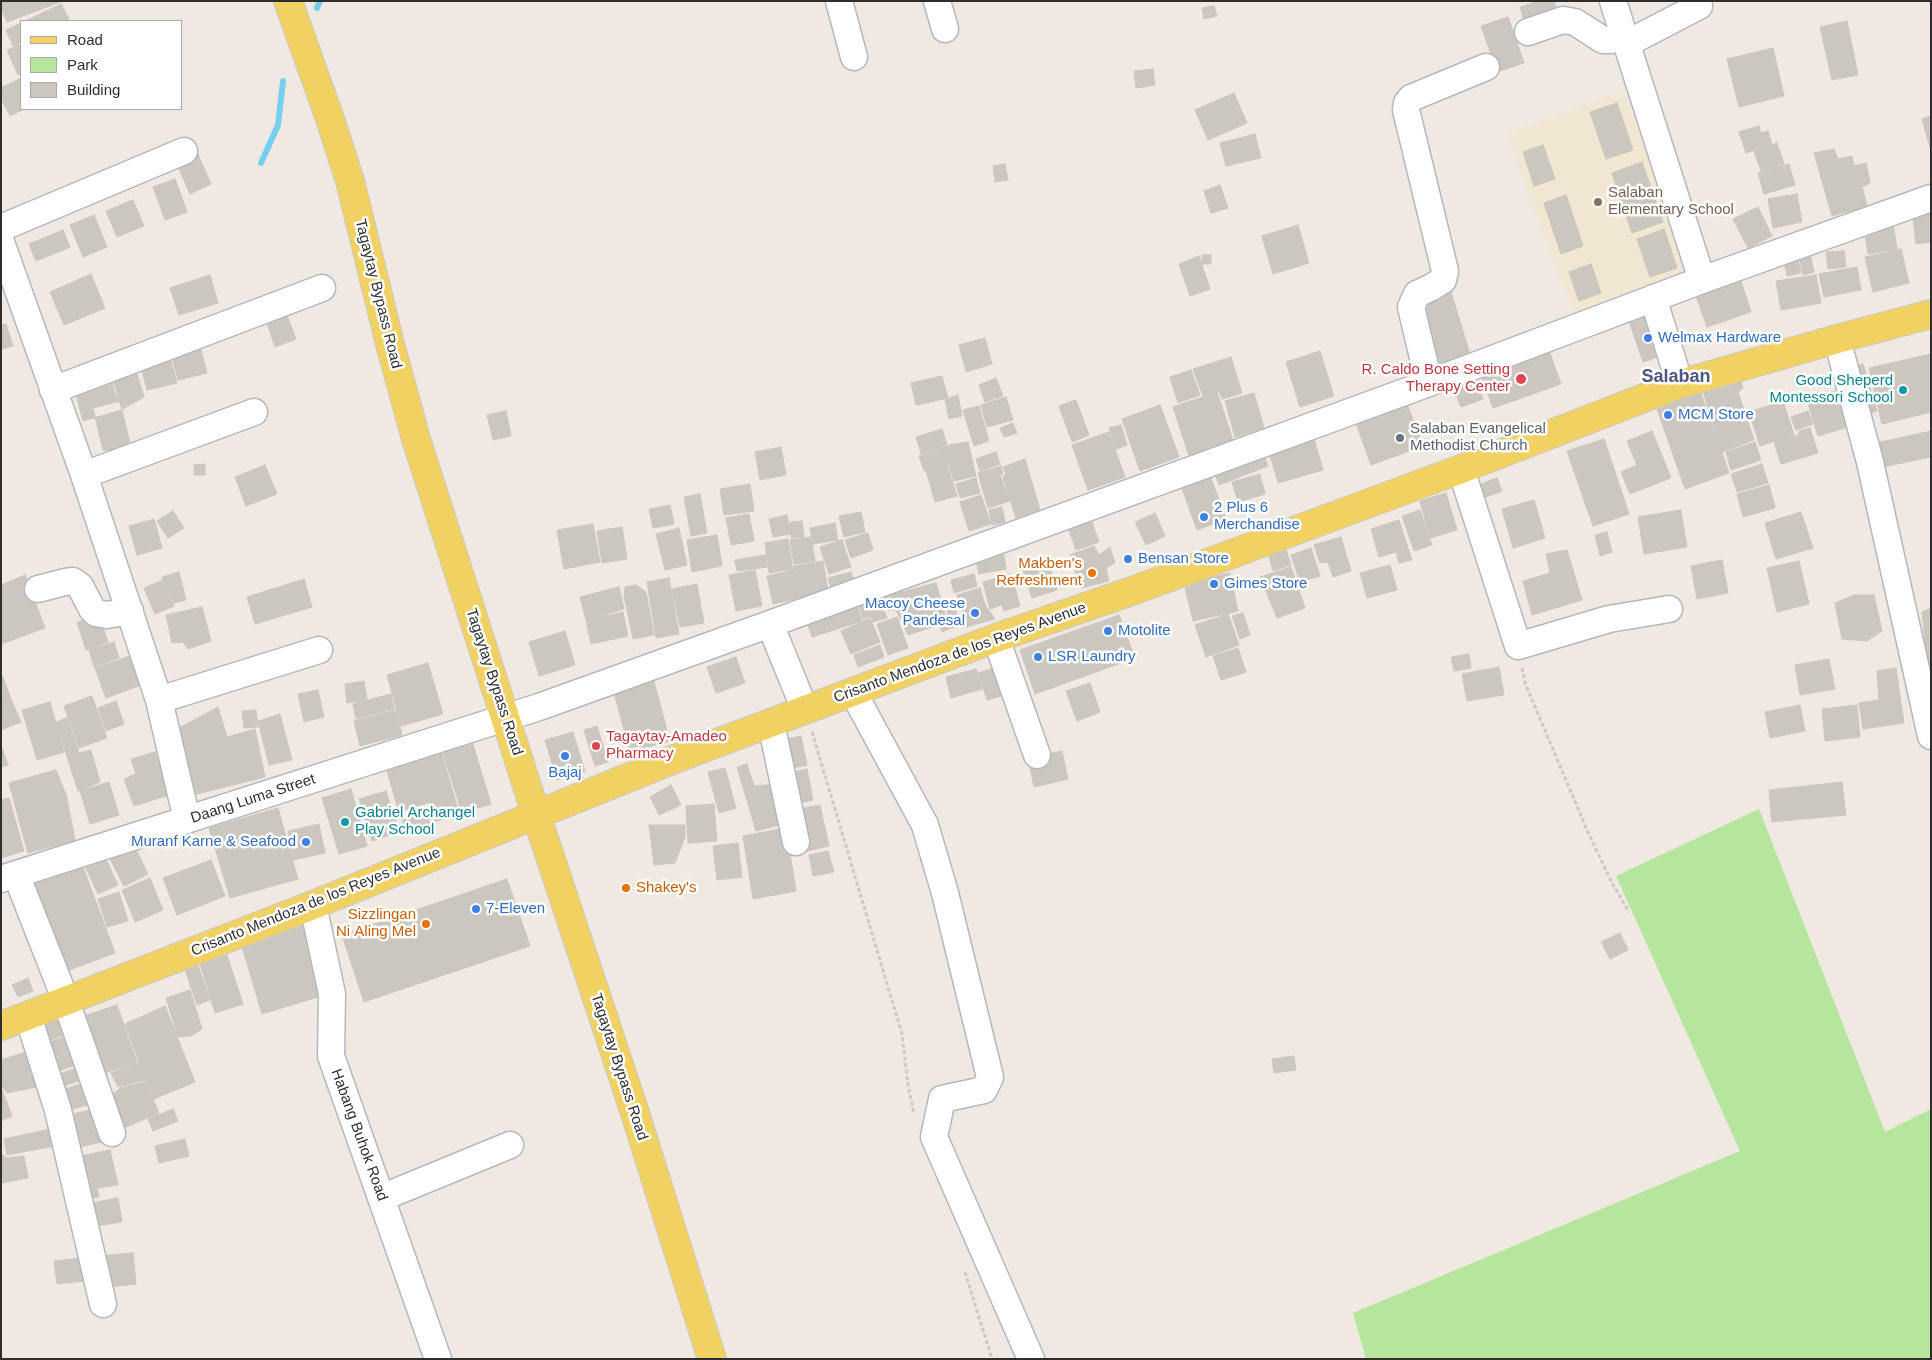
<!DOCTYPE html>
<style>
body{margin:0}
#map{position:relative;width:1932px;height:1360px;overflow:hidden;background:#efe9e1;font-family:Arial,sans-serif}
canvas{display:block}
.frame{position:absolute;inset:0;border:2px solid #2e2e2e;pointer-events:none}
.legend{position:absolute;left:20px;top:20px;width:162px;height:90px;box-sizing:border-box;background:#fff;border:1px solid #ababab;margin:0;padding:6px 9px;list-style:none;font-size:15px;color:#2e2e2e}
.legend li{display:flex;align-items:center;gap:10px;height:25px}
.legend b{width:25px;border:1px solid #ababab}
</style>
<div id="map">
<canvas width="1932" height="1360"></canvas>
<div class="frame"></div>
<ul class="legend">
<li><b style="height:6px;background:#f2d163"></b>Road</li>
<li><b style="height:14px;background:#b6e59e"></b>Park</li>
<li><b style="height:14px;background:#cbc7bf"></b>Building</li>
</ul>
</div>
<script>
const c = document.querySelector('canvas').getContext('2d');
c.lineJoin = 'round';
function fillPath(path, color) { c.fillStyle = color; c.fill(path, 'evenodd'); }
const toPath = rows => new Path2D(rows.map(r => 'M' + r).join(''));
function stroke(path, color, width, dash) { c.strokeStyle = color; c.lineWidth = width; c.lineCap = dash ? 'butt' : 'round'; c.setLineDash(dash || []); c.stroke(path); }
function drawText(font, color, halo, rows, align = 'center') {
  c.font = font + ' Arial,sans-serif'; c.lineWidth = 5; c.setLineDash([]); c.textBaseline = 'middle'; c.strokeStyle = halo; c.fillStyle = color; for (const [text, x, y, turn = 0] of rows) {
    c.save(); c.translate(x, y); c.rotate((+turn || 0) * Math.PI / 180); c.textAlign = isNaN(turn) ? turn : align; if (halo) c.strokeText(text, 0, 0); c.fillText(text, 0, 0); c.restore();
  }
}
const education = toPath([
 [1623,90,1690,271,1574,315,1507,134]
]);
const green = toPath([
 [1759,809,1885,1132,1931,1109,1931,1359,1366,1359,1353,1313,1740,1151,1616,876]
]);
const stream = toPath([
 [317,8,320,1],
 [261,163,278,125,283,81]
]);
const building = toPath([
 [1,1,63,1,7,22,1,8,1,1],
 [1539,1,1554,1,1559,16,1525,25,1520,7,1539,1],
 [61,4,69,19,64,21,25,21,61,4],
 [1214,6,1217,16,1204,19,1202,8,1214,6],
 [1508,17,1524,63,1497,72,1481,26,1508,17],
 [1847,21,1858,75,1832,80,1820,27,1847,21],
 [21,23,21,42,13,46,6,30,21,23],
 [21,44,21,74,18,75,7,50,21,44],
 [1773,48,1784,96,1739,107,1727,59,1773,48],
 [1153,69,1155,85,1136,88,1134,71,1153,69],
 [21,78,21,109,24,109,10,116,1,98,1,88,21,78],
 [1234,93,1247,123,1208,140,1195,110,1234,93],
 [1617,103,1633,150,1606,159,1590,112,1617,103],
 [1931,116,1931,151,1922,119,1931,116],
 [1759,126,1761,133,1768,131,1772,144,1746,153,1739,132,1759,126],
 [1255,134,1261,158,1226,166,1220,143,1255,134],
 [1777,143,1784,164,1761,171,1754,151,1777,143],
 [1543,145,1555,179,1534,186,1523,152,1543,145],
 [1834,149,1838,159,1852,156,1854,166,1866,163,1870,183,1862,187,1867,206,1832,216,1814,153,1834,149],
 [197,152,211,184,190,194,176,162,197,152],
 [1642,162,1663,222,1632,233,1612,173,1642,162],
 [1005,164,1008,180,995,182,993,166,1005,164],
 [1789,164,1795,185,1764,194,1758,173,1789,164],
 [175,179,187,212,165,220,153,187,175,179],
 [1220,185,1228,208,1211,213,1204,191,1220,185],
 [1797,194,1802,222,1773,228,1768,199,1797,194],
 [1566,195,1583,246,1561,254,1544,203,1566,195],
 [133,200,144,226,117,237,106,211,133,200],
 [1931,206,1931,242,1916,244,1912,209,1931,206],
 [1758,207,1772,236,1748,248,1733,219,1758,207],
 [94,215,107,247,83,257,70,225,94,215],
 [1893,223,1897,249,1868,254,1864,228,1893,223],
 [1298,225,1309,263,1273,274,1262,236,1298,225],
 [1664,229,1677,268,1650,277,1637,239,1664,229],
 [63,230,70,247,36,261,29,244,63,230],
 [1901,249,1909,283,1873,292,1865,257,1901,249],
 [1844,251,1846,267,1828,269,1826,252,1844,251],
 [1810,253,1814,272,1803,275,1799,256,1810,253],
 [1202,255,1211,255,1211,264,1202,264,1202,255],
 [1797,255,1801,273,1787,276,1783,258,1797,255],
 [1199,256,1210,289,1190,296,1179,264,1199,256],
 [1591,264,1601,293,1579,301,1569,272,1591,264],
 [1857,267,1861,290,1824,297,1819,274,1857,267],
 [91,274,105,308,64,325,50,292,91,274],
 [210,275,218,303,179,315,170,288,210,275],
 [1816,275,1821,303,1781,310,1776,281,1816,275],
 [1741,281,1751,312,1707,327,1696,296,1741,281],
 [1451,292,1470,354,1435,365,1416,303,1451,292],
 [286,313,296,339,275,347,266,320,286,313],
 [1653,313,1667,354,1643,362,1629,321,1653,313],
 [6,324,13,346,1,349,1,325,6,324],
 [985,338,992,364,966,372,959,345,985,338],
 [199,342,207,373,178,380,170,350,199,342],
 [1549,350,1561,384,1493,408,1481,374,1549,350],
 [1320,351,1334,396,1300,407,1286,362,1320,351],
 [169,354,177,383,147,390,140,362,169,354],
 [1931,354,1931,412,1882,424,1869,368,1931,354],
 [1231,357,1242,393,1222,399,1219,391,1203,396,1193,369,1231,357],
 [134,364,144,397,123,409,114,391,110,371,134,364],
 [1863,364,1877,411,1860,417,1846,369,1863,364],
 [1191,370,1200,395,1178,403,1170,377,1191,370],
 [1738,371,1743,388,1738,392,1754,440,1722,452,1700,382,1738,371],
 [111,372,122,410,83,421,73,383,111,372],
 [942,376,948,398,916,405,911,383,942,376],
 [996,378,1003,396,985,402,979,385,996,378],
 [1475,379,1483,399,1461,407,1453,387,1475,379],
 [1699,388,1729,473,1685,489,1655,403,1699,388],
 [1836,391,1848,427,1818,436,1807,400,1836,391],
 [1217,392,1233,440,1189,456,1173,407,1217,392],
 [1254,393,1264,428,1235,437,1225,401,1254,393],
 [958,395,962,416,949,419,945,399,958,395],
 [1006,397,1013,420,987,427,981,405,1006,397],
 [1076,400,1089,435,1072,442,1059,406,1076,400],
 [120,401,130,444,118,451,103,450,93,408,120,401],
 [1783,401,1794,435,1760,446,1749,412,1783,401],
 [1407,404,1423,446,1371,465,1356,423,1407,404],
 [1160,405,1179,457,1140,471,1122,419,1160,405],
 [979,406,989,441,974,446,963,410,979,406],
 [506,411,511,436,493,440,487,415,506,411],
 [1808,411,1813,424,1796,430,1791,417,1808,411],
 [1013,423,1017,433,1004,437,1000,428,1013,423],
 [1121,425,1127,445,1116,449,1109,428,1121,425],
 [1810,428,1818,453,1781,464,1774,442,1799,435,1799,431,1810,428],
 [942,429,947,445,921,454,916,437,942,429],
 [1652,431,1671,478,1630,494,1621,472,1637,465,1627,441,1652,431],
 [1931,431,1931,457,1878,468,1872,444,1931,431],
 [1109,432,1125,477,1088,490,1072,445,1109,432],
 [1313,435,1323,470,1278,483,1268,448,1313,435],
 [1604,439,1629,514,1593,526,1567,451,1604,439],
 [968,442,976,476,954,481,948,462,953,459,949,445,968,442],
 [1755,442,1761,460,1731,470,1726,452,1755,442],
 [948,446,952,459,947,462,947,464,924,471,919,456,948,446],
 [781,447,786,475,760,480,755,452,781,447],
 [1262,450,1268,466,1219,485,1213,469,1262,450],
 [996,452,1000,464,980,471,976,459,996,452],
 [1025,459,1040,510,1016,518,1003,477,1006,474,1003,467,1025,459],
 [205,464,205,475,194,475,194,465,205,464],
 [947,464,957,496,935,502,926,470,947,464],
 [1762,464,1768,483,1737,492,1731,474,1762,464],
 [265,465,277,494,246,506,235,477,265,465],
 [1001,466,1003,474,1000,475,1010,501,988,508,978,473,1001,466],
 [1209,473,1226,519,1197,530,1180,483,1209,473],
 [1260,474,1265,494,1238,502,1232,482,1260,474],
 [976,478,980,493,960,498,956,484,976,478],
 [1497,478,1502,491,1481,499,1476,486,1497,478],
 [750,484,754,511,724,515,720,489,750,484],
 [1769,485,1775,508,1743,517,1737,494,1769,485],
 [1446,493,1457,530,1430,538,1420,501,1446,493],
 [700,494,707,533,691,536,684,497,700,494],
 [981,495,991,524,969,531,960,502,981,495],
 [1534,500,1545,538,1513,548,1502,509,1534,500],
 [670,505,674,524,653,528,649,509,670,505],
 [1002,507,1005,522,992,525,989,510,1002,507],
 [1420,510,1432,545,1414,551,1402,516,1420,510],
 [1681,510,1687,547,1644,554,1638,517,1681,510],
 [173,511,184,528,168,538,157,521,173,511],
 [861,512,865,532,844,537,839,516,861,512],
 [1801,512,1813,548,1776,559,1765,523,1801,512],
 [1155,513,1165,536,1146,545,1135,522,1155,513],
 [749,514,754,541,731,545,726,518,749,514],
 [787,515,791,534,773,537,769,519,787,515],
 [154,519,162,548,137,555,129,526,154,519],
 [1091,519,1099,542,1076,550,1068,527,1091,519],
 [1399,520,1412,560,1399,563,1396,552,1379,557,1371,529,1399,520],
 [802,521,804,537,791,538,790,522,802,521],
 [835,523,838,540,813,544,810,528,835,523],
 [593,524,600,562,564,569,557,530,593,524],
 [622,527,627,559,602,563,597,531,622,527],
 [679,528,687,565,665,570,656,534,679,528],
 [1607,532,1612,552,1600,556,1595,535,1607,532],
 [868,533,873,550,851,558,845,540,868,533],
 [717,535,722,566,692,572,687,540,717,535],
 [811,537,815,561,794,564,790,540,811,537],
 [1341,537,1351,571,1333,577,1328,562,1320,563,1314,545,1341,537],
 [788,539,793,569,769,573,765,543,788,539],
 [842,540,851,567,829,574,820,547,842,540],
 [1094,546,1099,555,1110,547,1115,563,1106,568,1109,581,1081,588,1070,555,1094,546],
 [1285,546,1291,565,1273,571,1268,552,1285,546],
 [1311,548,1320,576,1300,582,1291,555,1311,548],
 [1003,550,1006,569,979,574,975,556,1003,550],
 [1567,550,1582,600,1532,615,1523,581,1550,573,1546,554,1567,550],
 [765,555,767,567,737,571,735,560,765,555],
 [1047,559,1057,590,1032,598,1022,567,1047,559],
 [1722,560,1728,593,1697,599,1691,566,1722,560],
 [823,561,828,591,799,598,794,566,823,561],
 [1799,561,1809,604,1777,612,1767,568,1799,561],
 [1390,565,1397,590,1367,598,1360,573,1390,565],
 [1291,567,1305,608,1277,618,1260,577,1291,567],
 [755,570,762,606,736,611,729,575,755,570],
 [794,570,799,598,773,604,767,576,794,570],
 [179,572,186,600,174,603,162,577,179,572],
 [851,572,854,580,831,587,828,578,851,572],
 [1230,573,1238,611,1193,621,1184,583,1230,573],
 [974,574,977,586,954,593,951,580,974,574],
 [1011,574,1020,606,1004,611,1002,605,990,609,983,582,1011,574],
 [25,575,45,628,1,644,1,585,25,575],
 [669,578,679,634,656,638,647,582,669,578],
 [304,579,312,607,255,624,247,597,304,579],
 [163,580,174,606,155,614,144,588,163,580],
 [936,583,945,614,936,616,938,625,908,635,896,610,888,611,881,595,896,588,898,593,936,583],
 [697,584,704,623,680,627,672,589,697,584],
 [636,585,646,592,654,635,633,639,624,596,625,587,636,585],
 [619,587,624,609,586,620,580,597,619,587],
 [980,588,985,605,995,619,966,627,957,595,980,588],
 [1854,595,1874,595,1882,631,1867,641,1842,639,1835,603,1854,595],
 [878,597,887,618,873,622,871,616,863,619,858,602,878,597],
 [953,598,959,625,942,632,938,618,948,615,946,601,953,598],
 [856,602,862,621,812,637,806,619,856,602],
 [202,607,211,641,188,649,183,642,172,643,166,615,202,607],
 [1931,608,1931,669,1928,669,1922,612,1931,608],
 [623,612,628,636,591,644,586,620,623,612],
 [1243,613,1250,635,1240,639,1232,616,1243,613],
 [1228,614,1239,645,1206,657,1195,625,1228,614],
 [99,615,108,642,86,650,77,622,99,615],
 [1119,615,1135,658,1035,694,1020,650,1119,615],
 [897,617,908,648,888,655,877,624,897,617],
 [870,618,880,642,851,654,841,631,870,618],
 [565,631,575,665,539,676,529,642,565,631],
 [114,642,119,658,94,667,89,650,114,642],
 [880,645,884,657,858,667,854,655,880,645],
 [1238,648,1246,672,1221,680,1213,656,1238,648],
 [1469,654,1471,668,1454,671,1451,657,1469,654],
 [130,656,141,685,106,698,95,668,130,656],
 [736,657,745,683,716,693,707,667,736,657],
 [1829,659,1835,689,1800,695,1795,665,1829,659],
 [428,663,443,714,401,726,387,675,428,663],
 [997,667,1005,695,987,700,978,673,997,667],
 [1499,667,1504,695,1467,701,1462,674,1499,667],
 [1896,668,1904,723,1863,729,1859,703,1879,700,1877,671,1896,668],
 [976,669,982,689,951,698,946,677,976,669],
 [1,677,3,677,10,696,1,699,1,677],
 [653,678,670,741,630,752,613,689,653,678],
 [364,681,367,700,347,703,345,684,364,681],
 [1090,683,1100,712,1077,721,1066,691,1090,683],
 [318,690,324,717,304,722,298,694,318,690],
 [391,694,394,709,356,719,353,704,391,694],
 [92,696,107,738,79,748,64,706,92,696],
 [10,697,21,722,1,730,1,700,10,697],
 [116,701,124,724,106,731,98,708,116,701],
 [50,702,64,752,37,760,22,710,50,702],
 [1800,705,1805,731,1770,738,1765,712,1800,705],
 [1857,705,1860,737,1825,741,1822,709,1857,705],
 [218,707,227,737,255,729,265,777,193,795,177,729,218,707],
 [256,710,258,727,244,728,242,711,256,710],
 [396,710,402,735,360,746,354,721,396,710],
 [280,714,292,760,269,765,258,721,280,714],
 [67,718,79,753,91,750,100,782,78,791,56,722,67,718],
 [597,726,608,762,595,766,584,730,597,726],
 [573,732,585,772,557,780,545,740,573,732],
 [801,736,807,765,787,769,781,740,801,736],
 [472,741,491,804,462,813,442,750,472,741],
 [1,745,8,765,1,767,1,745],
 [441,751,459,813,435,822,430,802,399,812,387,771,441,751],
 [1062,751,1068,779,1034,787,1028,758,1062,751],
 [155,752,169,795,134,806,124,779,136,774,131,759,155,752],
 [747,764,754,786,777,784,787,823,756,831,737,767,747,764],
 [725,768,736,808,719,813,708,772,725,768],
 [807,769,813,800,795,804,788,773,807,769],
 [56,770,66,794,75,840,28,853,9,783,56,770],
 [109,782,119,815,90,824,80,791,109,782],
 [1842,782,1846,815,1772,822,1769,790,1842,782],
 [671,785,681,805,659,815,650,797,671,785],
 [351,789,367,846,339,854,322,798,351,789],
 [386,791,399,832,372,841,359,799,386,791],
 [9,798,24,851,1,858,1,800,9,798],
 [714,804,717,841,688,843,686,806,714,804],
 [820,805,829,846,803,852,794,810,820,805],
 [278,808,298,879,230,898,209,828,278,808],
 [426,810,431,825,406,833,401,817,426,810],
 [319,824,325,853,293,860,288,831,319,824],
 [649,825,685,825,685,837,675,863,654,865,649,825],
 [786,828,796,891,753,899,743,836,786,828],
 [738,843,742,877,717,880,713,846,738,843],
 [134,845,148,874,124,886,109,857,134,845],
 [828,851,834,872,813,876,809,855,828,851],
 [105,857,118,885,98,894,85,866,105,857],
 [80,859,115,953,61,973,26,879,80,859],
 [211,860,225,896,177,915,163,878,211,860],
 [150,878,163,910,135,922,122,890,150,878],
 [507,879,530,946,364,1002,342,935,507,879],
 [119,892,128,921,107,927,98,899,119,892],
 [305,924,318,997,262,1014,241,943,305,924],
 [1620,933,1628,950,1610,959,1601,942,1620,933],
 [226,952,243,1004,215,1013,199,960,226,952],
 [197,962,210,1000,197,1005,184,967,197,962],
 [28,978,33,991,18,997,12,985,28,978],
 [190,990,202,1029,191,1036,178,1037,166,998,190,990],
 [117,1005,137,1062,97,1076,78,1018,117,1005],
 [165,1006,195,1082,154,1099,146,1080,118,1087,111,1073,139,1062,125,1024,165,1006],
 [68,1014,74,1032,39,1044,32,1026,68,1014],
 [74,1034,79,1049,45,1060,40,1045,74,1034],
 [29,1051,37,1087,7,1093,1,1084,1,1060,29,1051],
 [77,1051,81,1063,50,1074,46,1061,77,1051],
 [1294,1056,1296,1070,1274,1073,1272,1059,1294,1056],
 [83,1066,87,1078,54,1089,50,1077,83,1066],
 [91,1081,97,1102,63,1112,57,1091,91,1081],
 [146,1082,159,1113,124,1128,111,1096,120,1088,146,1082],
 [1,1087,12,1116,1,1121,1,1087],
 [94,1109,101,1142,71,1149,64,1116,94,1109],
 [173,1109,178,1121,153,1131,148,1119,173,1109],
 [51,1129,55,1146,7,1155,4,1139,51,1129],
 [185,1139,189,1156,159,1163,155,1146,185,1139],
 [110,1150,118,1185,97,1188,99,1197,81,1200,80,1156,110,1150],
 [3,1155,6,1158,24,1156,28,1178,1,1183,1,1156,3,1155],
 [118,1198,122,1222,89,1227,86,1204,118,1198],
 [133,1253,136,1284,100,1288,97,1256,133,1253],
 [81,1258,84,1281,57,1284,54,1261,81,1258]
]);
const path = toPath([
 [1522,668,1525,683,1587,830,1612,883,1629,912],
 [812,732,902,1034,908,1085,914,1114],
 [965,1272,992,1359]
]);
const minor = toPath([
 [839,1,854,57],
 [937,1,945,29],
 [1613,1,1702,280],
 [1528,32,1563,20,1575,22,1603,40,1611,40,1623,34],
 [1626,44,1699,6],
 [1,228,184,151],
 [1,242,84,475,159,700,187,820],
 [1653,298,1680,384],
 [1837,339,1870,462,1931,736],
 [1429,383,1411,307,1417,294,1432,287,1443,280,1445,271,1406,110,1407,103,1411,98,1486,67],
 [53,390,322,288],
 [1461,469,1518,646,1609,619,1669,609],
 [84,475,254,412],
 [38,589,65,582,73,581,80,586,92,609,96,613,107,615,130,611],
 [770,624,805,710],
 [996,638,1037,755],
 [853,692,925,825,945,893,990,1077,984,1090,942,1099,934,1137,1031,1359],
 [159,700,319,650],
 [771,723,796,842],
 [16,874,66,1001,112,1133],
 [1,879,539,707,770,624,1429,383,1702,280,1931,198],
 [313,905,332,994,331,1056,438,1359],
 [28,1016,58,1110,103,1304],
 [381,1198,510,1145]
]);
const major = toPath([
 [288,1,330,119,350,181,390,344,416,439,536,814,635,1113,712,1359],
 [1,1026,313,905,672,760,996,638,1132,591,1461,469,1680,384,1837,339,1931,314]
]);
const markers = [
 [1598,202,5,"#8d6e63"],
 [1648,338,5,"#3f7fe0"],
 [1521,379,6,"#e0444e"],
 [1903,390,5,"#0f9aa8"],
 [1668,415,5,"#3f7fe0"],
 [1400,438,5,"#6b7280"],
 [1204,517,5,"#3f7fe0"],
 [1128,559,5,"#3f7fe0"],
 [1092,573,5,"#e8710a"],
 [1214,584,5,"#3f7fe0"],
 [975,613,5,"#3f7fe0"],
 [1108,631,5,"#3f7fe0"],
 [1038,657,5,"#3f7fe0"],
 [596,746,5,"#e0444e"],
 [565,756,5,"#3f7fe0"],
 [345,822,5,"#0f9aa8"],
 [306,842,5,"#3f7fe0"],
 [626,888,5,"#e8710a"],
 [476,909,5,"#3f7fe0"],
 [426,924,5,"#e8710a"]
];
const educationNames = [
 ["Salaban",1608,193],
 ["Elementary School",1608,210]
];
const streetNames = [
 ["Tagaytay Bypass Road",378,294,76],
 ["Crisanto Mendoza de los Reyes Avenue",960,653,-20],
 ["Tagaytay Bypass Road",494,682,72],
 ["Daang Luma Street",253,799,-18],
 ["Crisanto Mendoza de los Reyes Avenue",316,902,-22],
 ["Tagaytay Bypass Road",619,1067,72],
 ["Habang Buhok Road",359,1135,70]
];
const shopNames = [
 ["Welmax Hardware",1658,338],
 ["MCM Store",1678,415],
 ["2 Plus 6",1214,508],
 ["Merchandise",1214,525],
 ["Bensan Store",1138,559],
 ["Gimes Store",1224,584],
 ["Macoy Cheese",965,604,"right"],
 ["Pandesal",965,621,"right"],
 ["Motolite",1118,631],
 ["LSR Laundry",1048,657],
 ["Bajaj",565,773,"center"],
 ["Muranf Karne & Seafood",296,842,"right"],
 ["7-Eleven",486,909]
];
const healthNames = [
 ["R. Caldo Bone Setting",1510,370],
 ["Therapy Center",1510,387],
 ["Tagaytay-Amadeo",606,737,"left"],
 ["Pharmacy",606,754,"left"]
];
const cultureNames = [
 ["Good Sheperd",1893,381],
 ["Montessori School",1893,398],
 ["Gabriel Archangel",355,813,"left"],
 ["Play School",355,830,"left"]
];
const worshipNames = [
 ["Salaban Evangelical",1410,429],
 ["Methodist Church",1410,446]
];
const foodNames = [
 ["Makben's",1082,564],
 ["Refreshment",1082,581],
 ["Shakey's",636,888,"left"],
 ["Sizzlingan",416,915],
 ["Ni Aling Mel",416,932]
];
const quarterNames = [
 ["Salaban",1676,377]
];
fillPath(education, '#f0e6d1');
fillPath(green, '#b6e59e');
stroke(stream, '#75cff0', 6);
fillPath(building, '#cbc7bf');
stroke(building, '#cbc5ba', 1);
stroke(minor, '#b4b7c1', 29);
stroke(major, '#c9c9c9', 30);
stroke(path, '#c9c9c9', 3, [4, 2.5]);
stroke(minor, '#fff', 26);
stroke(major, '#f2d163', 28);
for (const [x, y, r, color] of markers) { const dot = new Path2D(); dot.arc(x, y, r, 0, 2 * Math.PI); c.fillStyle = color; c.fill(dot); stroke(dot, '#fff', 2); }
drawText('15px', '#785e54', '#fff', educationNames, 'left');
drawText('15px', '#2e2e2e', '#fff', streetNames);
drawText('15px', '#366cbe', '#fff', shopNames, 'left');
drawText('15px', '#be3a42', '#fff', healthNames, 'right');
drawText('15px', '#0d838f', '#fff', cultureNames, 'right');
drawText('15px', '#5b616d', '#fff', worshipNames, 'left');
drawText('15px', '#c56008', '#fff', foodNames, 'right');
drawText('bold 18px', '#4d5680', '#fff', quarterNames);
</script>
